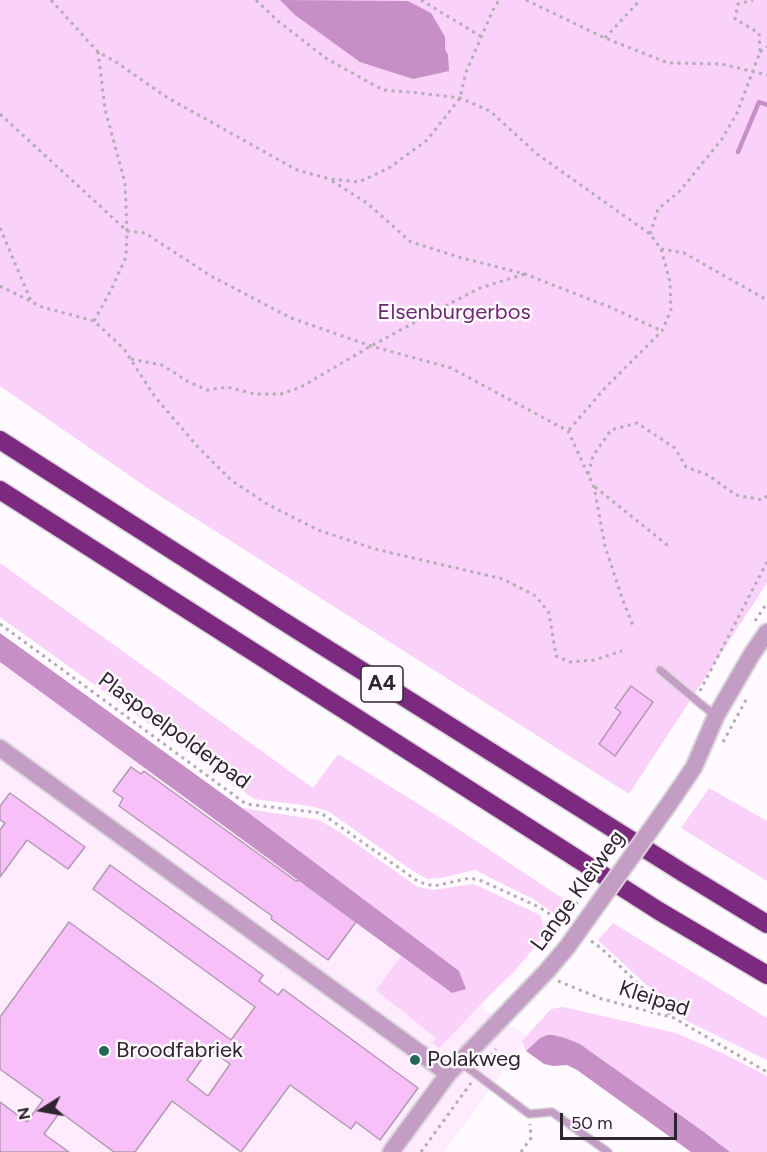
<!DOCTYPE html>
<style>
body{margin:0}
#map{position:relative;width:767px;height:1152px;overflow:hidden;background:#fffaff;font-family:Figtree,sans-serif}
canvas{display:block}
.north{position:absolute;left:12px;top:1080px;width:60px;height:60px;-webkit-text-stroke:4px #fffaff;paint-order:stroke;rotate:259deg;font-size:16px;font-weight:700;line-height:24px;text-align:center;color:#2e252e}
.north::after{content:'';display:block;margin:auto;width:21px;height:27px;background:#2e252e;clip-path:polygon(50% 0,100% 100%,50% 72%,0 100%)}
.scale{position:absolute;left:560px;top:1113px;width:117px;height:27px;box-sizing:border-box;border:3px solid #2e252e;border-top:0;padding-left:8px;font-size:18px;line-height:21px;white-space:nowrap;color:#2e252e;-webkit-text-stroke:4px #fffaff;paint-order:stroke}
</style>
<div id="map">
<canvas width="767" height="1152"></canvas>
<div class="north">N</div>
<div class="scale">50 m</div>
</div>
<script>
const c = document.querySelector('canvas').getContext('2d');
c.lineJoin = 'round';
function fillPath(path, color) { c.fillStyle = color; c.fill(path, 'evenodd'); }
const toPath = rows => new Path2D(rows.map(r => 'M' + r).join(''));
function stroke(path, color, width, dash) { c.strokeStyle = color; c.lineWidth = width; c.lineCap = dash ? 'butt' : 'round'; c.setLineDash(dash || []); c.stroke(path); }
function drawText(font, color, halo, rows, align = 'center') {
  c.font = font + ' Figtree,sans-serif'; c.lineWidth = 5; c.setLineDash([]); c.textBaseline = 'middle'; c.strokeStyle = halo; c.fillStyle = color; for (const [text, x, y, turn = 0] of rows) {
    c.save(); c.translate(x, y); c.rotate((+turn || 0) * Math.PI / 180); c.textAlign = isNaN(turn) ? turn : align; if (halo) c.strokeText(text, 0, 0); c.fillText(text, 0, 0); c.restore();
  }
}
const built = toPath([
 [0,655,420,955,497,1019,529,1036,444,1152,0,1152]
]);
const green = toPath([
 [0,0,767,0,767,583,629,794,149,489,0,386],
 [0,563,313,788,338,754,452,825,565,900,555,914,533,899,475,870,441,878,427,879,410,869,328,811,310,806,254,799,0,617],
 [709,788,767,821,767,881,681,828],
 [242,808,319,820,341,833,416,886,432,890,474,884,540,915,544,928,544,936,514,972,489,996,439,1048,432,1043,436,1038,376,990,401,956,452,993],
 [613,923,767,1018,767,1060,683,1019,598,940],
 [563,1007,676,1033,722,1053,767,1076,767,1152,730,1152,704,1132,580,1044,547,1035,540,1038,526,1051,522,1041,551,1009]
]);
const water = toPath([
 [280,0,408,1,431,13,445,37,445,49,448,55,449,71,413,79,360,62,295,15],
 [0,633,242,808,459,971,466,989,452,993,0,662],
 [547,1035,553,1035,565,1038,580,1044,704,1132,730,1152,691,1152,577,1070,567,1065,553,1066,544,1064,526,1051,540,1038]
]);
const stream = toPath([
 [738,152,759,102,767,105]
]);
const building = toPath([
 [631,686,653,702,615,756,599,744,621,712,615,708,631,686],
 [131,767,141,774,144,771,296,881,299,880,356,922,328,960,271,919,272,916,119,806,123,798,113,791,131,767],
 [10,793,85,847,68,869,27,840,0,877,0,830,5,823,0,820,0,806,10,793],
 [110,865,263,975,259,981,278,995,283,989,418,1088,380,1140,356,1122,351,1129,290,1085,241,1152,172,1101,135,1152,114,1152,60,1112,44,1134,69,1152,0,1152,0,1102,27,1122,43,1100,0,1069,0,1017,69,922,231,1040,255,1007,93,889,110,865],
 [209,1049,230,1064,208,1096,187,1080,209,1049]
]);
const path = toPath([
 [51,0,98,52,116,62,168,98,297,170,330,179,359,182,389,168,427,140,460,98,466,72,493,10,499,0],
 [256,0,278,21,327,59,383,90,419,93,460,98,490,111,537,154,650,234,661,249,670,282,671,310,662,331,605,388,568,431],
 [421,0,482,37],
 [526,0,605,38,668,63,722,64,767,75],
 [605,38,640,0],
 [760,52,767,47],
 [0,114,127,231,145,233,211,276,291,318,371,346,451,368,568,431,594,487,605,546,622,598,634,628],
 [332,181,367,203,411,242,462,258,525,274,612,308,662,331],
 [0,228,31,301],
 [650,234,658,209,679,192,722,139,737,113,760,52,759,33,735,19,738,4,753,0],
 [661,249,684,253,767,300],
 [0,286,42,307,94,321,124,349,155,397,198,447,231,480,267,504,318,530,375,549,503,579,536,596,549,613,556,656,570,662,594,660,622,651],
 [94,321,111,290,126,257,127,231,125,183,105,109,98,52],
 [131,359,162,365,187,381,207,390,227,387,255,394,281,394,301,387,371,346,445,306,480,288,525,274],
 [588,474,593,456,611,430,637,423,675,448,686,467,708,475,736,495,762,500,767,496],
 [595,487,671,548],
 [755,621,767,603],
 [0,624,246,804,321,813,419,882,434,886,470,878,482,881,539,907,565,924],
 [700,691,767,562],
 [723,742,747,698],
 [591,941,601,948,674,1018],
 [548,943,554,935],
 [558,981,602,999,674,1018,767,1072],
 [482,1068,496,1049],
 [421,1152,471,1083],
 [521,1152,531,1138,530,1124]
]);
const service = toPath([
 [660,670,702,705,716,716],
 [460,1062,529,1114,552,1112,608,1152]
]);
const tertiary = toPath([
 [0,748,435,1064,448,1074],
 [671,801,694,767,716,716,752,654,767,632],
 [391,1152,448,1074,546,972,568,946]
]);
const motorway = toPath([
 [0,440,275,616,685,874,767,924],
 [0,490,659,911,767,975]
]);
const pathBridge = toPath([
 [554,935,618,845]
]);
const tertiaryBridge = toPath([
 [568,946,671,801]
]);
const markers = [
 [104,1051,6,"#246759"],
 [415,1060,6,"#246759"]
];
const shields = [
 [382,684,42]
];
const shieldNames = [
 ["A4",382,684]
];
const parkNames = [
 ["Elsenburgerbos",454,313]
];
const streetNames = [
 ["Plaspoelpolderpad",174,731,36],
 ["Lange Kleiweg",578,891,-54],
 ["Kleipad",654,999,18]
];
const poiNames = [
 ["Broodfabriek",116,1051],
 ["Polakweg",427,1060]
];
fillPath(built, '#feecfe');
fillPath(green, '#f9d1f9');
fillPath(water, '#c690c7');
stroke(stream, '#c690c7', 4.5);
fillPath(building, '#f8c0f9');
stroke(building, '#b19ab1', 1.5);
stroke(service, '#d9d4d9', 10);
stroke(tertiary, '#d9d4d9', 20);
stroke(motorway, '#d9d4d9', 21);
stroke(path, '#b3adb3', 3, [3, 4.5]);
stroke(service, '#c49dc4', 7);
stroke(tertiary, '#c49dc4', 16);
stroke(motorway, '#7c2980', 18);
stroke(tertiaryBridge, '#d9d4d9', 20, []);
stroke(pathBridge, '#b3adb3', 3, [3, 4.5]);
stroke(tertiaryBridge, '#c49dc4', 16);
for (const [x, y, r, color] of markers) { const dot = new Path2D(); dot.arc(x, y, r, 0, 2 * Math.PI); c.fillStyle = color; c.fill(dot); stroke(dot, '#fffaff', 2); }
for (const [x, y, w] of shields) { const box = new Path2D(); box.roundRect(x - w / 2, y - 18, w, 36, 4.5); c.fillStyle = '#fffaff'; c.fill(box); stroke(box, '#2e252e', 1.5); }
drawText('bold 21px', '#2e252e', null, shieldNames);
drawText('22px', '#6a2a6d', '#fffaff', parkNames);
drawText('22px', '#2e252e', '#fffaff', streetNames);
drawText('22px', '#2e252e', '#fffaff', poiNames, 'left');
</script>
